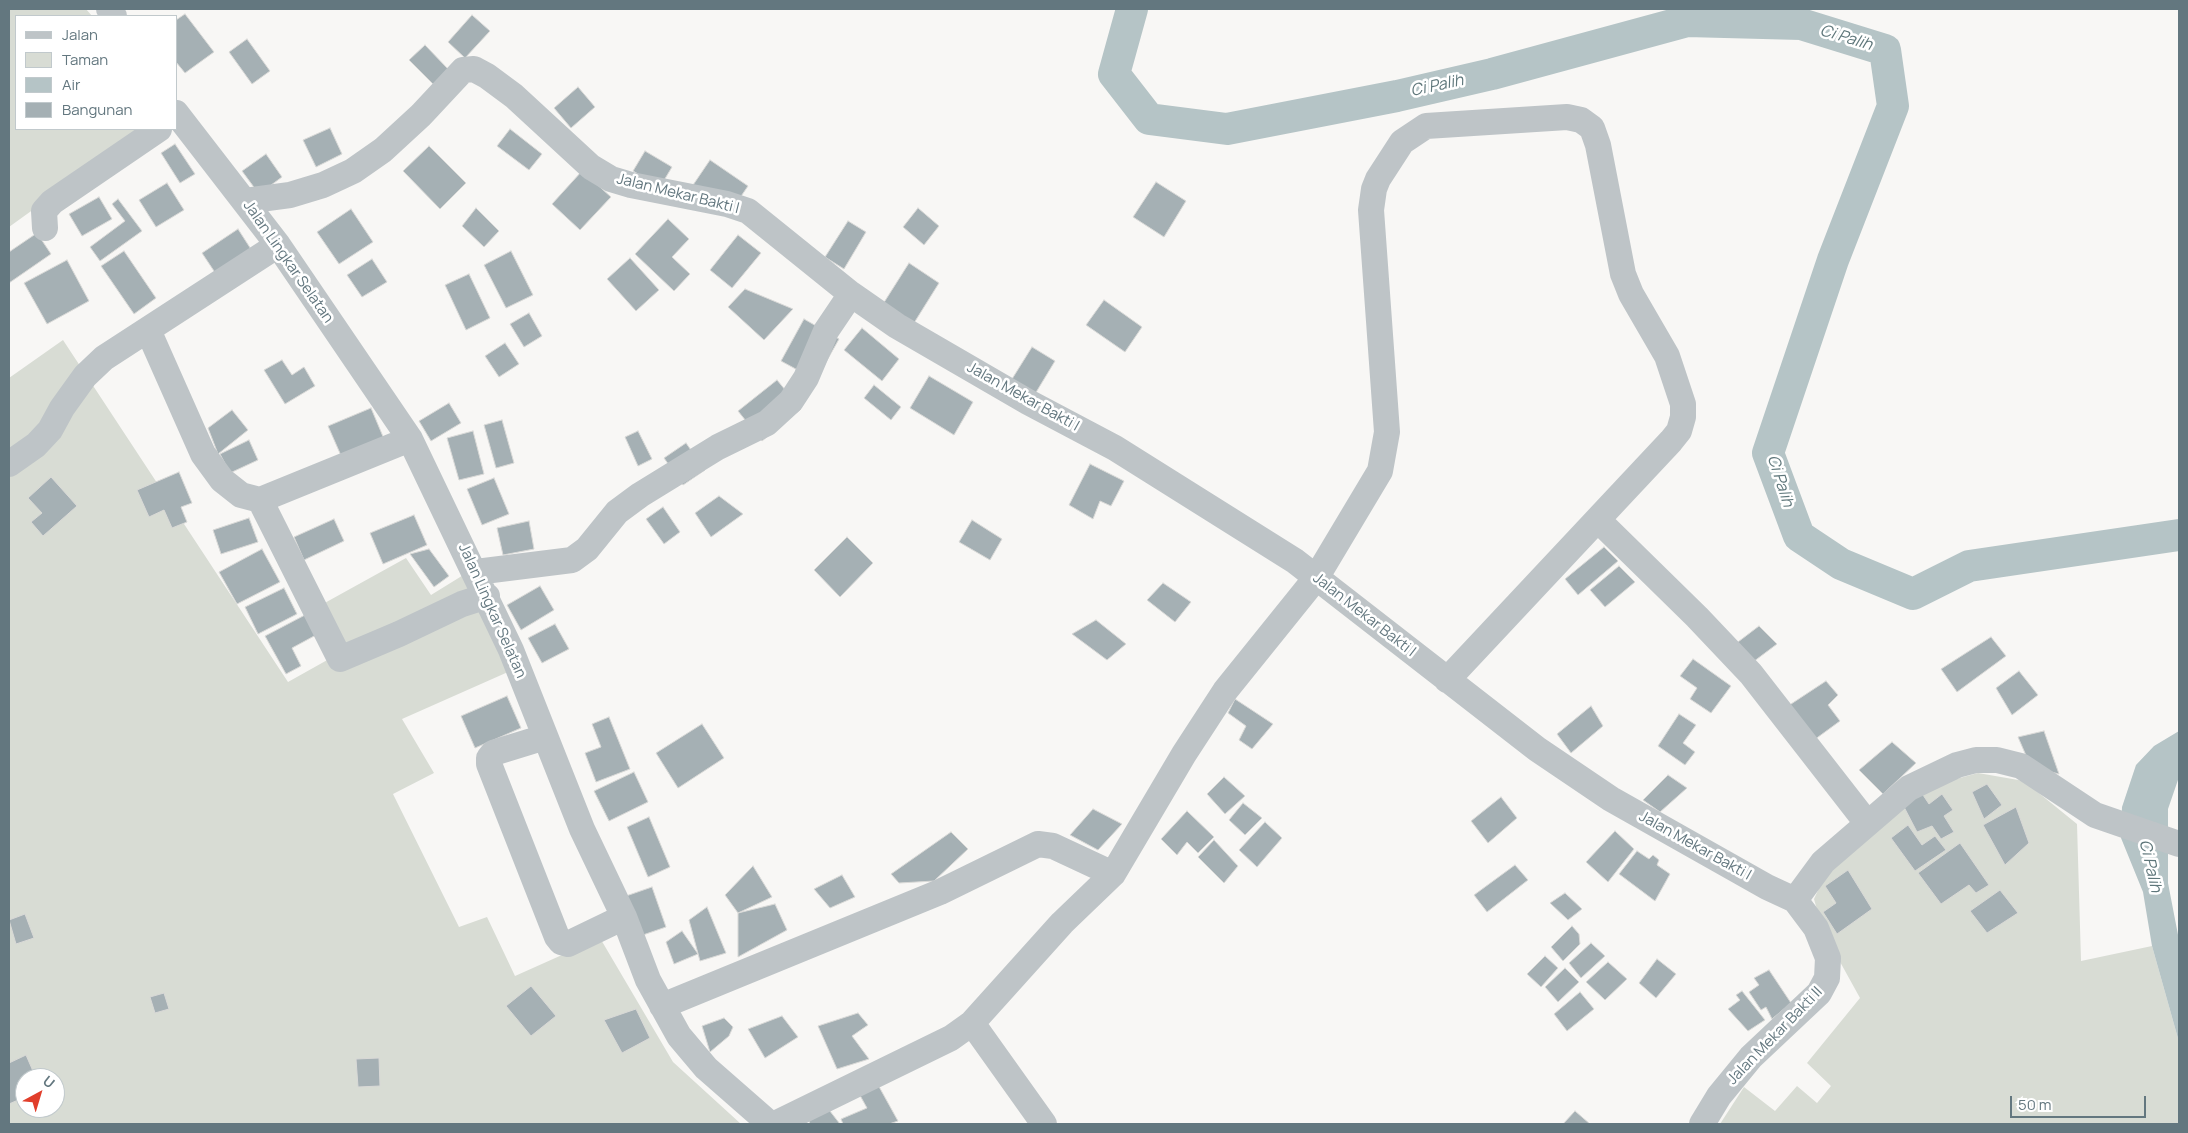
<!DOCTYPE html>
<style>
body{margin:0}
#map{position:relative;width:2188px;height:1133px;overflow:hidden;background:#f8f7f5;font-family:Manrope,sans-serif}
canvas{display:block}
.frame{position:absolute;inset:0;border:10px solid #63777f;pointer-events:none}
.legend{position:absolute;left:15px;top:15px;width:162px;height:115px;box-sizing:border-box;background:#fff;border:1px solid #c1c9cc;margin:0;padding:6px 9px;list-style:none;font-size:15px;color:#63777f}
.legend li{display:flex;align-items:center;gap:10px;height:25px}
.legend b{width:25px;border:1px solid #c1c9cc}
.north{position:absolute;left:15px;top:1068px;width:50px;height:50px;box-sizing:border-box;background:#fff;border:1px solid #c1c9cc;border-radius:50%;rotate:39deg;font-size:14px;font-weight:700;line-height:20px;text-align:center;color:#63777f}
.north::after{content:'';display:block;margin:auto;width:18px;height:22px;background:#e13e2b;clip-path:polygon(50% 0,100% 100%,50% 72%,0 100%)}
.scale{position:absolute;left:2010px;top:1096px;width:136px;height:22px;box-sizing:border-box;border:2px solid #63777f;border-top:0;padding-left:6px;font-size:15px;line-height:18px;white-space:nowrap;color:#63777f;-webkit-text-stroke:4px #fff;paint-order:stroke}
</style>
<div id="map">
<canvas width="2188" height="1133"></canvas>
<div class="frame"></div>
<ul class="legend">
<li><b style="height:6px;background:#bec4c7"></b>Jalan</li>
<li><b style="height:14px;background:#d8dcd4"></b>Taman</li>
<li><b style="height:14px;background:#b5c4c6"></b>Air</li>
<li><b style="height:14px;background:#a5b0b4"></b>Bangunan</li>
</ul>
<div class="north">U</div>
<div class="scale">50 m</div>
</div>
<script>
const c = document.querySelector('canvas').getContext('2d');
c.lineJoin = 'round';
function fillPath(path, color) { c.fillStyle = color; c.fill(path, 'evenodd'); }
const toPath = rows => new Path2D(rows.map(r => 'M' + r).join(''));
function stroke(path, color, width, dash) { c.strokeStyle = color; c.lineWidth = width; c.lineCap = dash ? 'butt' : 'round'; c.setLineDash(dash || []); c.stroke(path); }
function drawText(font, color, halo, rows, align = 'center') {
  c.font = font + ' Manrope,sans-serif'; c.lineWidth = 5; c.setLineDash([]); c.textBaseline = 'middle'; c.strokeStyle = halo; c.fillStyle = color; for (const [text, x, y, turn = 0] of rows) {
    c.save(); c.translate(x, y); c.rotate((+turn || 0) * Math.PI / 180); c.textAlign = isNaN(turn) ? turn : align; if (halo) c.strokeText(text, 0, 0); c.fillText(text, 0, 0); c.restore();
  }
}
const green = toPath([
 [9,9,86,9,92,16,16,16,16,129,145,129,9,227],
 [63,340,288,682,338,654,312,610,406,558,431,595,465,574,508,672,402,719,434,773,393,794,459,927,487,917,515,976,600,938,673,1062,741,1124,9,1124,9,378],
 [25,1078,55,1078,55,1108,25,1108],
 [1978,773,2024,781,2077,824,2081,961,2152,946,2179,1042,2179,1124,1720,1124,1744,1087,1775,1111,1797,1086,1817,1103,1831,1086,1807,1063,1860,998,1823,931,1814,899,1826,873,1885,822,1938,784]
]);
const water = toPath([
 [2179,731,2179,777,2168,809,2168,883,2179,940,2179,1042,2152,946,2143,892,2121,838,2122,807,2136,765,2154,746]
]);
const river = toPath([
 [1132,9,1114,74,1149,119,1227,129,1397,96,1492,74,1687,21,1801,24,1885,50,1893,106,1833,260,1768,453,1799,536,1841,564,1913,594,1969,566,2179,535]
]);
const building = toPath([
 [185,14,214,52,185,73,176,62,176,20,185,14],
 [472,15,490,31,465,58,448,42,472,15],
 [247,39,270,71,252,84,229,52,247,39],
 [425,45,448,69,433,84,409,60,425,45],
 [578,87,595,107,571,128,554,108,578,87],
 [330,128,342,154,316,167,303,140,330,128],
 [510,129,542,154,529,170,497,146,510,129],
 [175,144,195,174,180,183,161,153,175,144],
 [429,146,466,183,440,209,403,171,429,146],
 [645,151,672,167,660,187,633,171,645,151],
 [266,154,282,177,259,194,242,171,266,154],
 [710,160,748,186,729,214,691,188,710,160],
 [582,171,611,197,580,230,552,204,582,171],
 [1156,182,1186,201,1164,237,1133,217,1156,182],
 [167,183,184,210,156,227,139,200,167,183],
 [99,197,112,219,82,236,69,214,99,197],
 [118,199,142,231,100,261,90,247,125,221,112,204,118,199],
 [476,208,499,231,484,247,462,226,476,208],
 [918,208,939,226,924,245,903,227,918,208],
 [351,209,373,242,339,264,317,232,351,209],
 [668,219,689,239,672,257,690,274,674,291,635,254,668,219],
 [848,221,866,232,844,269,825,257,848,221],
 [238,229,256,257,220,280,202,253,238,229],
 [37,233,51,254,9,283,9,252,37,233],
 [738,235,761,253,732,288,710,270,738,235],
 [124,251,156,298,134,314,101,266,124,251],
 [511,251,533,295,506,308,484,265,511,251],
 [630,258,659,290,636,311,607,279,630,258],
 [372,259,387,282,362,297,347,275,372,259],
 [67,260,89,301,47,324,24,283,67,260],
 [909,263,939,283,914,323,883,304,909,263],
 [469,274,490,318,466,330,445,285,469,274],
 [745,289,793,309,764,340,728,307,745,289],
 [1104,300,1142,327,1125,352,1086,325,1104,300],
 [529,313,542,336,524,347,510,324,529,313],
 [804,319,839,339,816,380,781,361,804,319],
 [862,328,899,359,882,381,844,350,862,328],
 [505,343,519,364,499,377,485,356,505,343],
 [1032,347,1055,361,1035,394,1012,379,1032,347],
 [282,360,292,375,304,367,315,386,285,404,264,370,282,360],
 [929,376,973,402,954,435,910,408,929,376],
 [777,380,801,409,762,441,738,411,777,380],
 [874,385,901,407,891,420,864,398,874,385],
 [449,403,461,423,431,441,419,421,449,403],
 [371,408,392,458,350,476,328,426,371,408],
 [232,410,248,430,218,454,208,428,232,410],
 [502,420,514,463,496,468,484,425,502,420],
 [473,431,484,474,459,480,447,438,473,431],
 [638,431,652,459,638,466,625,437,638,431],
 [249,440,258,460,230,473,220,454,249,440],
 [686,443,705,470,683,485,664,458,686,443],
 [1090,464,1124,481,1111,506,1100,501,1093,519,1069,505,1090,464],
 [179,472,192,503,181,507,187,522,172,528,164,510,149,517,137,490,179,472],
 [51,477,77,506,43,536,31,522,42,513,28,498,51,477],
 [494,478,509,514,482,525,467,489,494,478],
 [719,496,743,514,711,537,695,513,719,496],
 [663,507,680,532,664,544,646,519,663,507],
 [414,515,427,545,383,564,370,533,414,515],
 [249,518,258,542,221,554,213,530,249,518],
 [334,519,344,541,304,560,294,537,334,519],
 [972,520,1002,539,990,560,959,542,972,520],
 [529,521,534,549,503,555,497,528,529,521],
 [847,537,873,563,840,597,814,570,847,537],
 [1604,547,1618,561,1578,595,1565,579,1604,547],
 [262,549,280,582,237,604,219,572,262,549],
 [429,549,449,576,434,587,410,554,429,549],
 [1619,566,1635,582,1605,607,1590,590,1619,566],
 [1163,583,1191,602,1175,622,1147,600,1163,583],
 [540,586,554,610,521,630,507,605,540,586],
 [284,588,297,614,258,634,245,607,284,588],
 [305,615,316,635,292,648,301,666,286,674,265,636,305,615],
 [1096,620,1126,644,1107,660,1072,634,1096,620],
 [555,624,569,649,542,663,528,638,555,624],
 [1759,626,1777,644,1753,662,1734,645,1759,626],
 [1991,637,2006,656,1957,692,1941,669,1991,637],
 [1693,659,1731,686,1711,713,1690,699,1697,688,1680,676,1693,659],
 [2019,671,2038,695,2012,715,1996,688,2019,671],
 [1826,681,1838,695,1828,705,1840,721,1814,740,1788,706,1826,681],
 [507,696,521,728,475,748,461,716,507,696],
 [1235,699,1273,724,1252,749,1239,740,1246,726,1228,713,1235,699],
 [1591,706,1603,726,1571,753,1557,734,1591,706],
 [1679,714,1696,725,1683,743,1695,752,1685,765,1658,746,1679,714],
 [609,717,630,769,596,782,585,753,601,747,592,724,609,717],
 [702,724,724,758,678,788,656,753,702,724],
 [2044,731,2059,774,2031,767,2018,737,2044,731],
 [1892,742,1916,763,1883,794,1859,770,1892,742],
 [634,772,648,802,609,821,594,791,634,772],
 [1668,775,1687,788,1660,812,1643,800,1668,775],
 [1224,777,1245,796,1225,814,1207,794,1224,777],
 [1987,784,2002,805,1984,819,1972,792,1987,784],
 [1921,792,1929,804,1942,794,1953,810,1944,816,1954,832,1941,839,1932,826,1917,832,1903,805,1921,792],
 [1501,797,1517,818,1488,843,1471,821,1501,797],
 [1243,803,1262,818,1245,835,1229,820,1243,803],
 [2016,807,2029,843,2005,865,1983,825,2016,807],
 [1093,809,1122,824,1098,850,1070,835,1093,809],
 [1187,811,1214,837,1198,853,1187,842,1177,855,1161,839,1187,811],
 [649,817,670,867,648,877,627,827,649,817],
 [1265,822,1282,838,1257,867,1239,850,1265,822],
 [1908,825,1922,845,1935,836,1946,850,1915,871,1891,838,1908,825],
 [1615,831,1634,849,1608,882,1586,862,1615,831],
 [951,832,968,849,934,881,899,883,891,874,951,832],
 [1214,840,1238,866,1224,883,1198,857,1214,840],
 [1960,843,1989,885,1976,893,1969,885,1941,904,1918,873,1960,843],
 [1637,851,1649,859,1653,855,1659,860,1657,865,1670,874,1655,901,1619,874,1637,851],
 [1515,865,1528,880,1487,912,1474,895,1515,865],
 [753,866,772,897,738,913,725,895,753,866],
 [1848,870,1872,909,1837,934,1823,912,1836,903,1825,886,1848,870],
 [842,875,855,897,830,908,814,889,842,875],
 [652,887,666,927,640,936,626,896,652,887],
 [2000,890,2018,913,1987,933,1970,911,2000,890],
 [1565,893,1582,909,1568,920,1550,903,1565,893],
 [775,904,787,930,738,957,738,913,775,904],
 [707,907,726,953,700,961,689,920,707,907],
 [25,914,34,938,16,944,9,920,25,914],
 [1572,926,1579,934,1580,944,1563,961,1551,947,1572,926],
 [682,931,698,954,674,964,666,942,682,931],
 [1591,943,1605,956,1581,978,1569,963,1591,943],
 [1545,956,1558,968,1541,987,1527,974,1545,956],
 [1657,959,1676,974,1656,998,1639,983,1657,959],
 [1608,962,1627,979,1605,1000,1586,982,1608,962],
 [1565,968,1579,982,1558,1002,1545,987,1565,968],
 [1769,970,1791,1003,1772,1019,1766,1007,1761,1010,1749,992,1759,985,1754,978,1769,970],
 [531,986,556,1016,531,1036,506,1006,531,986],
 [1742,991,1765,1020,1748,1031,1728,1009,1740,1000,1736,995,1742,991],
 [1580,992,1594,1009,1567,1031,1554,1014,1580,992],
 [164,993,169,1009,155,1013,150,997,164,993],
 [636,1009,650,1038,622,1053,604,1020,636,1009],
 [858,1013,868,1025,852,1036,869,1059,837,1069,818,1026,858,1013],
 [782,1016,798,1037,765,1058,748,1029,782,1016],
 [724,1018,733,1027,729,1036,710,1052,702,1026,724,1018],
 [26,1055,36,1078,25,1078,25,1097,9,1104,9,1063,26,1055],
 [379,1058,380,1086,358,1087,356,1059,379,1058],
 [877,1083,898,1121,889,1124,843,1124,841,1119,867,1108,857,1090,877,1083],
 [826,1106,840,1124,810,1124,808,1118,826,1106],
 [1575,1111,1590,1124,1563,1124,1575,1111]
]);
const minor = toPath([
 [109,9,114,16],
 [176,113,278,245,410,439,511,650,582,829,624,917,648,980,679,1036,706,1068,770,1124],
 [245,201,290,195,323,185,353,171,383,150,421,115,463,70,474,69,487,76,514,96,591,167,611,179,631,185,727,204,748,211,851,294,897,326,1028,402,1115,448,1295,561,1537,749,1611,799,1767,887,1795,900],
 [45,228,44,211,52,202,159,129],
 [148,330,203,454,222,480,241,495,260,500],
 [410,439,260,500,340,659,399,634,462,604,487,596],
 [9,464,36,445,50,430,62,408,85,376,104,358,278,245],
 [1598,520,1697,617,1751,674,1867,823],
 [476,572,572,560,587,549,617,512,640,495,718,447,767,423,791,401,806,378,826,331,851,294],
 [545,737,493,753,489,758,489,764,557,937,561,942,568,944,624,917],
 [662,1006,940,892,1038,844,1053,846,1113,874],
 [972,1023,1044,1124],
 [775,1124,951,1038,972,1023,1062,923,1113,874,1184,754,1225,691,1316,578,1380,471,1387,432,1371,210,1374,189,1378,179,1402,142,1426,126,1567,117,1581,120,1592,128,1598,145,1623,274,1631,294,1667,356,1683,404,1683,417,1679,431,1671,441,1447,680],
 [1702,1124,1719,1096,1751,1057,1819,993,1827,978,1828,958,1816,928,1795,900,1823,862,1909,788,1957,765,1976,760,1997,760,2021,766,2095,815,2179,844]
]);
const streetNames = [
 ["Jalan Mekar Bakti I",678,194,14],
 ["Jalan Lingkar Selatan",288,262,55],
 ["Jalan Mekar Bakti I",1023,397,29],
 ["Jalan Lingkar Selatan",492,611,66],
 ["Jalan Mekar Bakti I",1364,615,38],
 ["Jalan Mekar Bakti I",1695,846,29],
 ["Jalan Mekar Bakti II",1775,1036,-46]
];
const waterNames = [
 ["Ci Palih",1846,38,17],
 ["Ci Palih",1437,86,-12],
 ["Ci Palih",1780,481,72],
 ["Ci Palih",2150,866,77]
];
fillPath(green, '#d8dcd4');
fillPath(water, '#b5c4c6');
stroke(river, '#b5c4c6', 32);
fillPath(building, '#a5b0b4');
stroke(building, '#d9d9d7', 1);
stroke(minor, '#bec4c7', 26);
drawText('15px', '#63777f', '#fff', streetNames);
drawText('italic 16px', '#5e767a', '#fff', waterNames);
</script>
